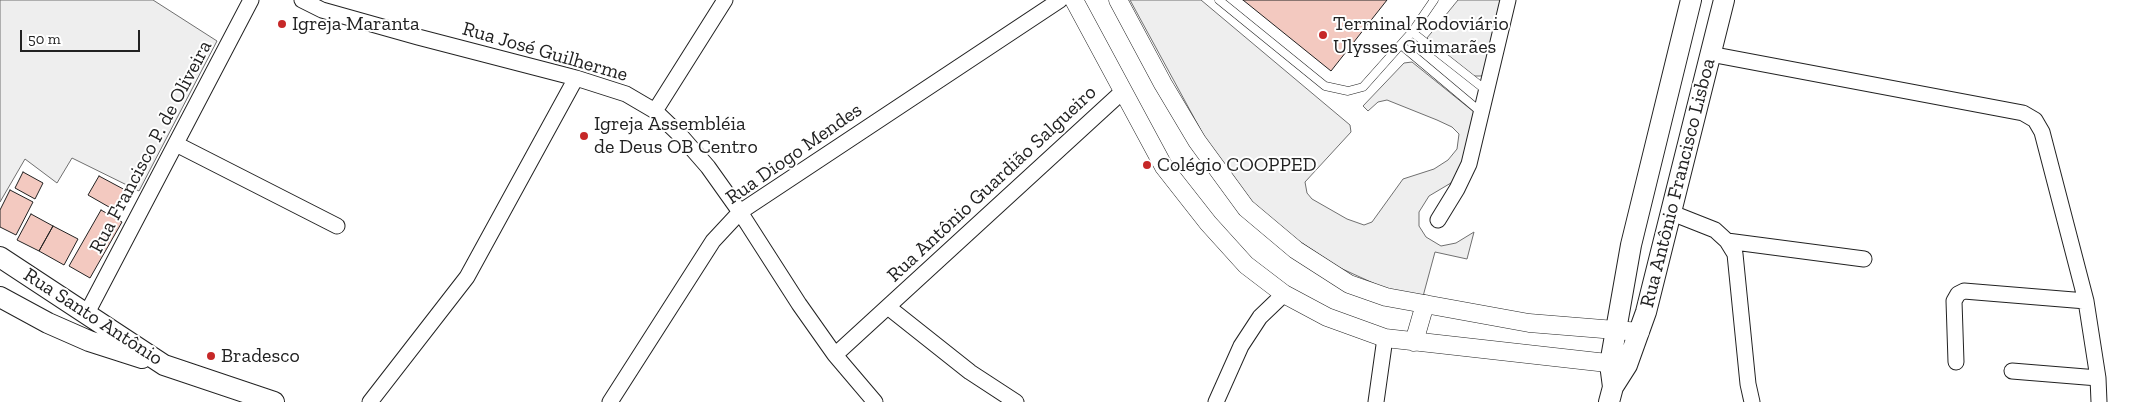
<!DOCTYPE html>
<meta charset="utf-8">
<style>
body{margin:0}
#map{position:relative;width:2143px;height:402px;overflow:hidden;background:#fff;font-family:"Zilla Slab",serif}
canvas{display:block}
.scale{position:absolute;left:20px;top:30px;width:120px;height:22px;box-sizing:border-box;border:2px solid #222;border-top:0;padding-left:6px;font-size:15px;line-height:18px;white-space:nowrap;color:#222;-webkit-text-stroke:4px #fff;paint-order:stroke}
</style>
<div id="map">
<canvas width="2143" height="402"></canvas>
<div class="scale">50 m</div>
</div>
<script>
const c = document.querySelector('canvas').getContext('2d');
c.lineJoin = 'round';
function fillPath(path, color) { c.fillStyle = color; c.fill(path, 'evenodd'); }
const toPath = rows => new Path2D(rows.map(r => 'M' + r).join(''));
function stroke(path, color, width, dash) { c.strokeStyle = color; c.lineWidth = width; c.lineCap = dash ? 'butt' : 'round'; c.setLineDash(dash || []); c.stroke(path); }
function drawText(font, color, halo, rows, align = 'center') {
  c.font = font + ' "Zilla Slab",serif'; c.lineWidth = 4; c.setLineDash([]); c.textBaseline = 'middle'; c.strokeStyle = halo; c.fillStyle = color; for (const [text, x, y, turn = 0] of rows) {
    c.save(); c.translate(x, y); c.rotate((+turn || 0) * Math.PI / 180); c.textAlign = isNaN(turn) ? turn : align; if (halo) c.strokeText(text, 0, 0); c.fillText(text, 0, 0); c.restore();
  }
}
const green = toPath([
 [0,0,153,0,217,41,139,191,72,158,57,183,25,159,0,202,0,0],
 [1130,0,1201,0,1350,125,1351,132,1305,182,1307,193,1312,199,1347,219,1364,225,1372,222,1403,179,1434,169,1448,160,1457,149,1459,134,1452,127,1437,120,1387,100,1378,102,1368,111,1363,106,1404,63,1412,62,1474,112,1461,177,1429,196,1419,212,1419,226,1426,237,1441,246,1456,243,1474,232,1467,259,1435,252,1422,300,1384,288,1338,267,1290,235,1262,212,1235,183,1204,136,1130,0],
 [1458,0,1503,0,1487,71,1481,76,1473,76,1466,72,1427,38,1458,0]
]);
const building = toPath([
 [1243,0,1387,0,1331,71,1243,0],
 [23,172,43,183,35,199,15,188,23,172],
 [99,176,127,191,116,211,88,195,99,176],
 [10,190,33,202,16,235,0,227,0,210,10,190],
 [101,210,122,222,90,278,69,266,101,210],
 [31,214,53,226,39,251,17,240,31,214],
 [53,226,78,239,64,265,39,251,53,226]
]);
const service = toPath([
 [1219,0,1325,86,1348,91,1363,87,1412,32,1434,0],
 [1412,32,1487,91],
 [1401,45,1482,113]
]);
const minor = toPath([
 [302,0,322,10,418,37,576,78,626,94,655,111,681,136,708,167,740,212,799,304,835,355,875,402],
 [1710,54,2023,113,2035,120,2042,132,2086,301,2098,378,2099,402],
 [655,111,725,0],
 [176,144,337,226],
 [1672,213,1715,230,1727,241,1735,254,1748,384,1752,402],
 [1438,220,1457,189,1469,164,1508,0],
 [1727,241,1864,259],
 [888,307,970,372,1016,402],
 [87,313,251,0],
 [835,355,1122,92],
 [1956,362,1954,301,1958,294,1964,291,2086,301],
 [2012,371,2098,378],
 [370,402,467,277,576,78],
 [610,402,713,241,740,212,1060,0],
 [1216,402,1241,346,1260,317,1284,294],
 [1376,402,1385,338]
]);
const tertiary = toPath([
 [1074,0,1164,167,1208,223,1246,265,1284,294,1327,317,1385,338,1625,365],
 [1118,0,1163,84,1197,141,1246,208,1296,250,1349,284,1386,297,1529,323,1640,332],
 [1414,342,1425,304]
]);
const secondary = toPath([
 [0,257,164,365,274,402],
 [0,297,48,323,89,341,142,358],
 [1613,387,1610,364,1631,245,1691,0],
 [1609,402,1613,387,1627,365,1646,312,1724,0]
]);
const markers = [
 [282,24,5,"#c62828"],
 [1323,35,5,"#c62828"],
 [584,136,5,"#c62828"],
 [1147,165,5,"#c62828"],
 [211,356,5,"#c62828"]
];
const poiNames = [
 ["Igreja Maranta",292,24],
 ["Terminal Rodoviário",1333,24],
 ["Ulysses Guimarães",1333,47],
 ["Igreja Assembléia",594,124],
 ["de Deus OB Centro",594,147],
 ["Colégio COOPPED",1157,165],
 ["Bradesco",221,356]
];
const streetNames = [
 ["Rua José Guilherme",545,52,16],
 ["Rua Francisco P. de Oliveira",151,147,-62],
 ["Rua Diogo Mendes",794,154,-35],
 ["Rua Antônio Francisco Lisboa",1678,183,-76],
 ["Rua Antônio Guardião Salgueiro",992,184,-43],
 ["Rua Santo Antônio",93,317,33]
];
fillPath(green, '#eee');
stroke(green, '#6f6f6f', 1);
fillPath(building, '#f3c9c0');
stroke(building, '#222', 1);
stroke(service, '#222', 9);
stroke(minor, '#222', 17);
stroke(tertiary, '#222', 19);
stroke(secondary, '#222', 22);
stroke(service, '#fff', 8);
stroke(minor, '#fff', 15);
stroke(tertiary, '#fff', 18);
stroke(secondary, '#fff', 20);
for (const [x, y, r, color] of markers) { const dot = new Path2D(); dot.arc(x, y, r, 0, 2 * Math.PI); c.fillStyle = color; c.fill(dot); stroke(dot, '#fff', 2); }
drawText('20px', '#222', '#fff', poiNames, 'left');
drawText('20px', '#222', '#fff', streetNames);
</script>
